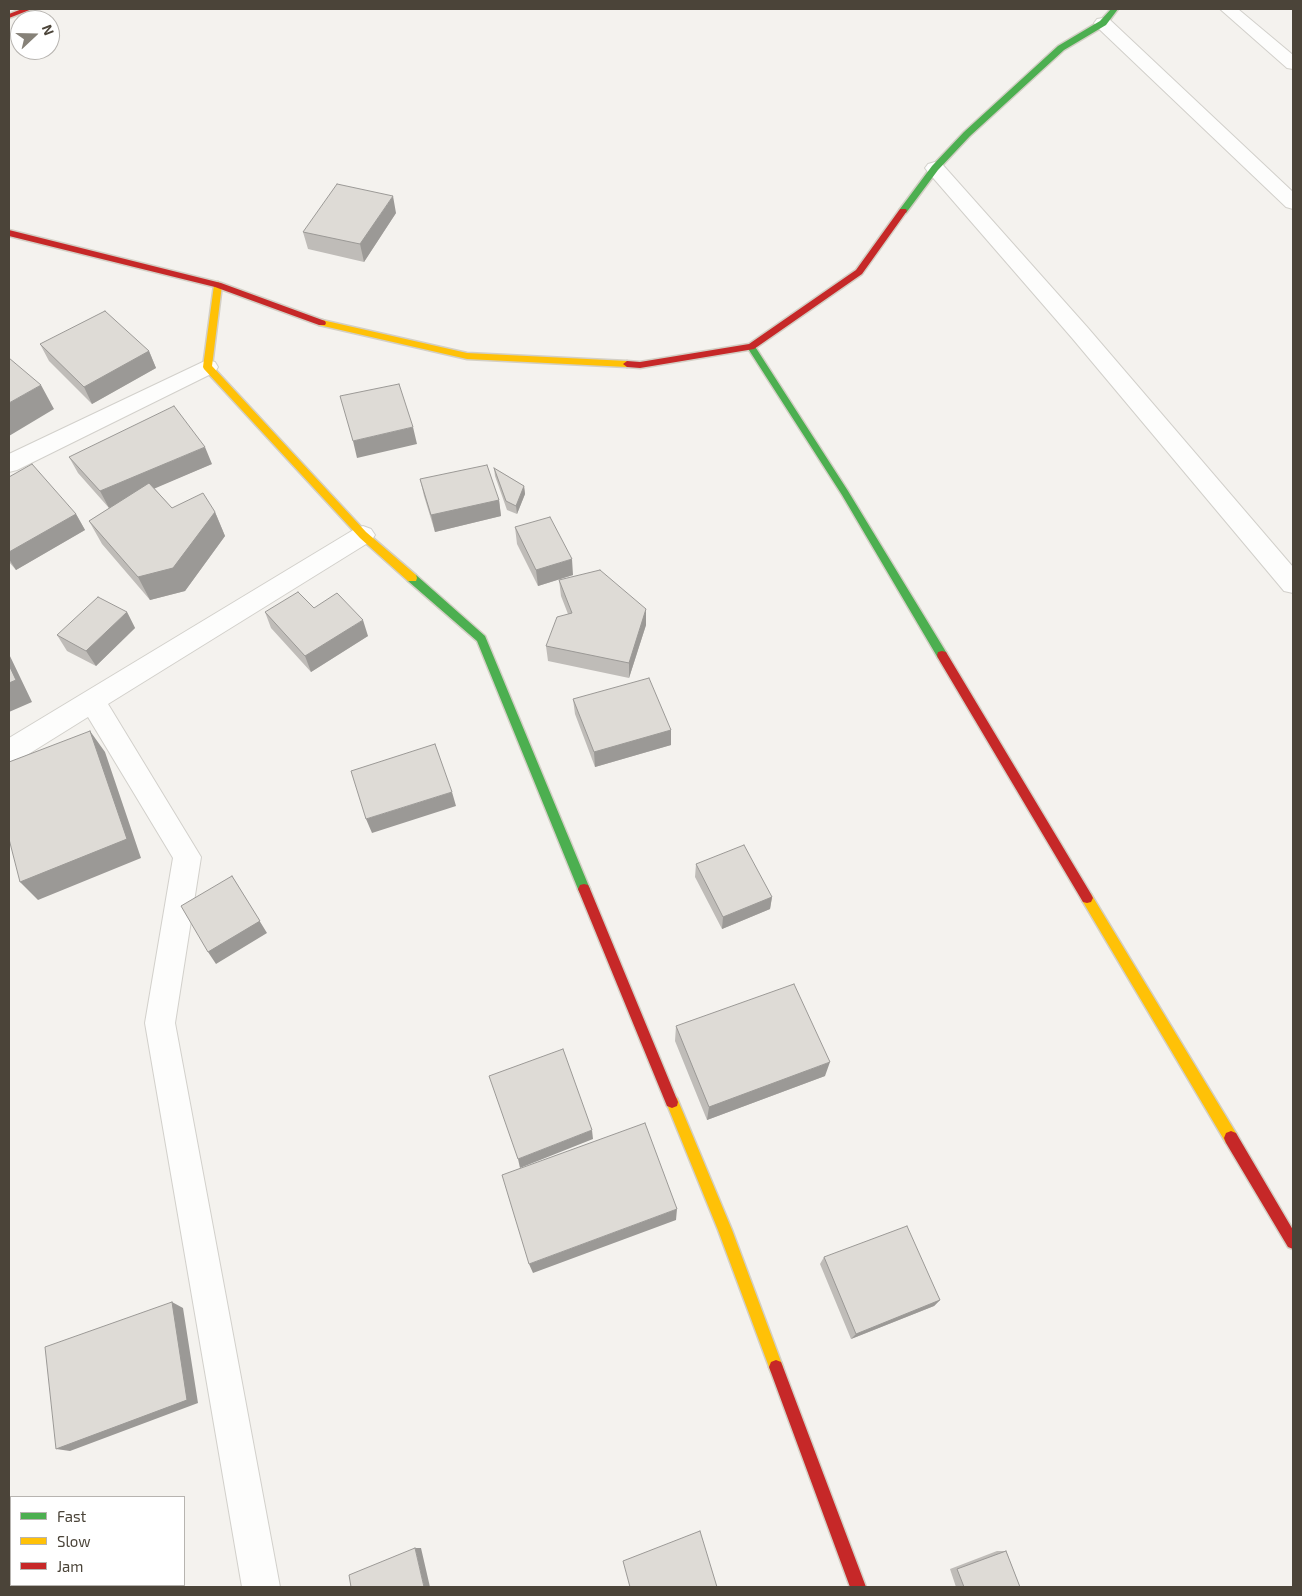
<!DOCTYPE html>
<style>
body{margin:0}
#map{position:relative;width:1302px;height:1596px;overflow:hidden;background:#f4f2ee;font-family:"Exo 2",sans-serif}
canvas{display:block}
.frame{position:absolute;inset:0;border:10px solid #4b4439;pointer-events:none}
.legend{position:absolute;left:10px;top:1496px;width:175px;height:90px;box-sizing:border-box;background:#fff;border:1px solid #b7b4b0;margin:0;padding:6px 9px;list-style:none;font-size:15px;color:#4b4439}
.legend li{display:flex;align-items:center;gap:10px;height:25px}
.legend b{width:25px;border:1px solid #b7b4b0}
.north{position:absolute;left:10px;top:10px;width:50px;height:50px;box-sizing:border-box;background:#fff;border:1px solid #b7b4b0;border-radius:50%;rotate:69deg;font-size:14px;font-weight:700;line-height:20px;text-align:center;color:#4b4439}
.north::after{content:'';display:block;margin:auto;width:18px;height:22px;background:#868178;clip-path:polygon(50% 0,100% 100%,50% 72%,0 100%)}
</style>
<div id="map">
<canvas width="1302" height="1596"></canvas>
<div class="frame"></div>
<ul class="legend">
<li><b style="height:6px;background:#4caf50"></b>Fast</li>
<li><b style="height:6px;background:#ffc107"></b>Slow</li>
<li><b style="height:6px;background:#c62828"></b>Jam</li>
</ul>
<div class="north">N</div>
</div>
<script>
const c = document.querySelector('canvas').getContext('2d');
c.lineJoin = 'round';
const toPath = rows => new Path2D(rows.map(r => 'M' + r).join(''));
function stroke(path, color, width, dash) { c.strokeStyle = color; c.lineWidth = width; c.lineCap = dash ? 'butt' : 'round'; c.setLineDash(dash || []); c.stroke(path); }
function fillPath(path, color) { c.fillStyle = color; c.fill(path, 'evenodd'); }
const street = toPath([
 [1220,9,1238,9,1293,55,1293,69,1287,68,1220,9],
 [1103,18,1109,19,1293,192,1293,209,1286,207,1097,27,1094,23,1097,19,1103,18],
 [935,162,942,164,1088,328,1293,567,1293,593,1284,591,1072,338,928,172,925,168,928,164,935,162],
 [207,360,215,362,218,367,215,372,17,470,9,472,9,454,207,360],
 [363,526,371,529,375,535,371,541,108,704,201,857,175,1023,280,1587,242,1587,145,1023,173,858,88,717,19,760,9,763,9,738,355,529,363,526]
]);
const fast = toPath([
 [1111,9,1118,9,1106,25,1064,50,970,136,938,170,906,213,900,213,900,209,932,166,964,132,1058,46,1100,21,1111,9],
 [751,344,754,345,848,491,946,652,947,655,946,658,938,658,842,495,747,347,751,344],
 [412,574,416,575,485,636,590,889,588,893,584,894,580,893,578,889,477,641,408,581,407,578,412,574]
]);
const slow = toPath([
 [218,282,222,285,212,366,366,532,416,575,417,578,416,581,408,581,360,538,204,369,203,367,214,285,218,282],
 [322,320,467,353,627,361,631,364,627,367,467,359,319,325,319,321,322,320],
 [1087,893,1091,894,1236,1133,1238,1138,1236,1143,1231,1145,1226,1143,1083,902,1081,898,1083,894,1087,893],
 [672,1096,677,1098,732,1230,783,1367,781,1372,776,1374,771,1372,769,1367,718,1230,666,1102,667,1098,672,1096]
]);
const jam = toPath([
 [22,9,32,9,9,18,9,14,22,9],
 [900,209,906,209,907,211,862,274,754,349,640,368,627,367,623,364,627,361,640,362,749,344,856,270,900,209],
 [9,230,221,283,325,321,326,323,325,325,319,325,215,287,9,236,9,230],
 [942,651,946,652,1091,894,1093,898,1091,902,1087,903,1083,902,938,658,937,655,938,652,942,651],
 [584,884,588,885,590,889,678,1102,677,1106,672,1108,667,1106,578,889,580,885,584,884],
 [1231,1131,1236,1133,1293,1230,1293,1249,1288,1247,1226,1143,1224,1138,1226,1133,1231,1131],
 [776,1360,781,1362,783,1367,866,1587,850,1587,769,1367,771,1362,776,1360]
]);
const wall = toPath([
 [396,213,364,262,308,249,303,232],
 [40,344,149,351,156,368,92,404,49,361],
 [69,457,212,464,154,488,172,508,215,512,225,536,185,591,150,600,102,544,89,521,113,506,109,508,78,473],
 [494,468,524,486,525,494,517,514,507,510,495,476],
 [9,477,76,514,85,530,16,570,9,562],
 [420,479,499,500,501,516,435,532,424,496],
 [515,527,573,575,538,586,517,544],
 [559,580,646,609,646,625,629,678,548,661,546,646,568,614,561,596],
 [314,608,368,636,311,672,271,628,265,612],
 [127,612,135,628,96,666,67,651,57,635],
 [573,699,671,730,671,745,595,767,575,714],
 [696,864,772,897,770,909,722,929,695,877],
 [676,1026,825,1076,707,1120,675,1041],
 [824,1257,940,1300,934,1306,851,1339,820,1264],
 [997,1551,1006,1551,1020,1587,956,1587,950,1569]
]);
const shadedWall = toPath([
 [393,196,396,213,364,262,360,244],
 [149,351,156,368,92,404,84,387],
 [41,385,54,409,9,436,9,403],
 [413,427,417,444,357,458,353,441],
 [205,447,212,464,109,508,100,491],
 [524,486,525,494,517,514,516,506],
 [499,500,501,516,435,532,431,515],
 [215,512,225,536,185,591,150,600,138,577],
 [76,514,85,530,16,570,9,559,9,552],
 [572,559,573,575,538,586,536,570],
 [646,609,646,625,629,678,629,663],
 [127,612,135,628,96,666,86,651],
 [363,620,368,636,311,672,305,656],
 [9,654,32,702,9,712],
 [671,730,671,745,595,767,594,752],
 [90,731,105,752,141,858,38,900,20,882],
 [452,792,456,806,372,833,366,819],
 [232,876,267,933,216,964,208,952],
 [772,897,770,909,722,929,723,917],
 [830,1062,825,1076,707,1120,709,1107],
 [592,1130,593,1139,520,1168,518,1159],
 [677,1209,676,1220,533,1273,529,1264],
 [940,1300,934,1306,851,1339,856,1334],
 [172,1302,183,1308,198,1403,70,1451,56,1449],
 [415,1548,421,1548,430,1587,424,1587]
]);
const building = toPath([
 [337,184,393,196,360,244,303,232,337,184],
 [105,311,149,351,84,387,40,344,105,311],
 [9,358,41,385,9,403,9,358],
 [399,384,413,427,353,441,340,396,399,384],
 [174,406,205,447,100,491,69,457,174,406],
 [32,464,76,514,9,552,9,477,32,464],
 [487,465,499,500,431,515,420,479,487,465],
 [494,468,524,486,516,506,506,501,494,468],
 [149,483,172,508,203,493,215,512,173,568,138,577,89,521,149,483],
 [550,517,572,559,536,570,515,527,550,517],
 [600,570,646,609,629,663,546,646,557,617,572,613,559,580,600,570],
 [298,592,314,608,337,593,363,620,305,656,265,612,298,592],
 [98,597,127,612,86,651,57,635,98,597],
 [9,665,16,680,9,683,9,665],
 [649,678,671,730,594,752,573,699,649,678],
 [90,731,127,839,20,882,9,839,9,762,90,731],
 [435,744,452,792,366,819,351,771,435,744],
 [744,845,772,897,723,917,696,864,744,845],
 [232,876,260,921,208,952,181,906,232,876],
 [794,984,830,1062,709,1107,676,1026,794,984],
 [563,1049,592,1130,518,1159,489,1076,563,1049],
 [645,1123,677,1209,529,1264,502,1175,645,1123],
 [907,1226,940,1300,856,1334,824,1257,907,1226],
 [172,1302,187,1400,56,1449,45,1347,172,1302],
 [700,1531,717,1587,630,1587,623,1561,700,1531],
 [415,1548,424,1587,351,1587,349,1575,415,1548],
 [1006,1551,1020,1587,964,1587,957,1569,1006,1551]
]);
stroke(street, '#d2d0cb', 2);
stroke(fast, '#d3cfc5', 3);
stroke(slow, '#d3cfc5', 3);
stroke(jam, '#d3cfc5', 3);
fillPath(street, '#fdfdfc');
fillPath(fast, '#4caf50');
fillPath(slow, '#ffc107');
fillPath(jam, '#c62828');
fillPath(wall, '#bfbcb8');
fillPath(shadedWall, '#9b9996');
fillPath(building, '#dedbd6');
stroke(building, '#9b9996', 1);
</script>
